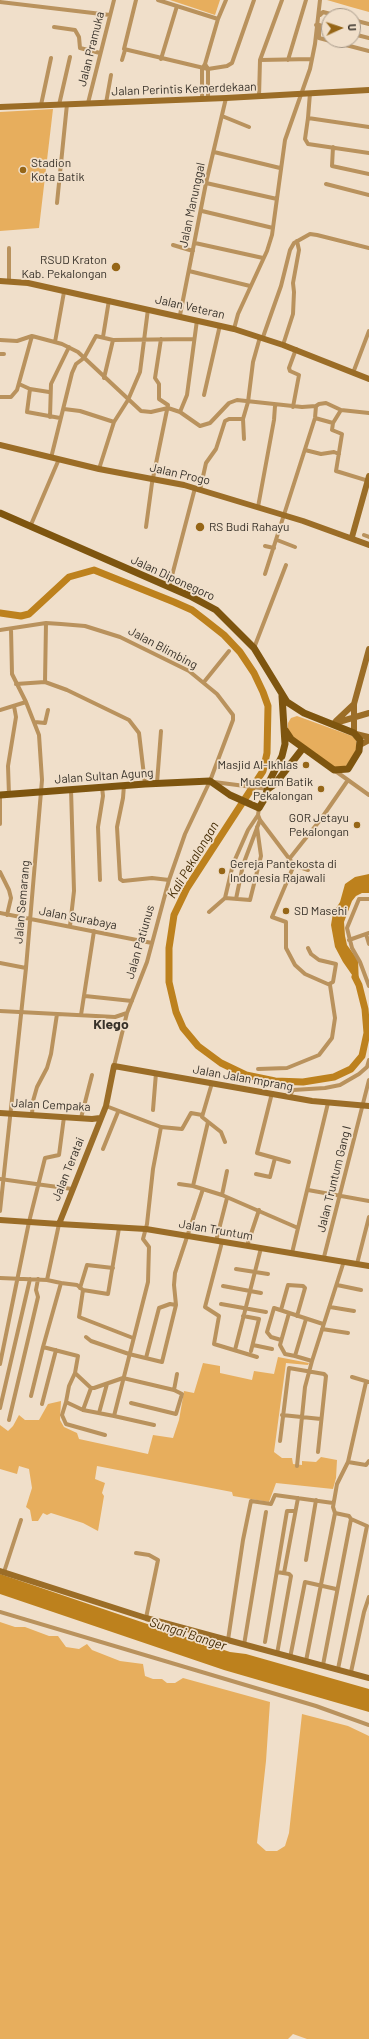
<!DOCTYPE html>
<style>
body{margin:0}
#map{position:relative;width:369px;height:2039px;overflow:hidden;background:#f0dfca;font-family:Barlow,sans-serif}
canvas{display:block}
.north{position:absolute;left:321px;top:8px;width:40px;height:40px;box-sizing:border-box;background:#f0dfca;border:1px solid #a6998a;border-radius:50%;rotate:87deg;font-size:11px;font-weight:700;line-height:16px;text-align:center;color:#373129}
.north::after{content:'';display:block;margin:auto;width:14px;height:18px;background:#966617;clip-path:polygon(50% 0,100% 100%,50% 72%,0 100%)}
</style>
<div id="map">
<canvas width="369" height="2039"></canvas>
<div class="north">U</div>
</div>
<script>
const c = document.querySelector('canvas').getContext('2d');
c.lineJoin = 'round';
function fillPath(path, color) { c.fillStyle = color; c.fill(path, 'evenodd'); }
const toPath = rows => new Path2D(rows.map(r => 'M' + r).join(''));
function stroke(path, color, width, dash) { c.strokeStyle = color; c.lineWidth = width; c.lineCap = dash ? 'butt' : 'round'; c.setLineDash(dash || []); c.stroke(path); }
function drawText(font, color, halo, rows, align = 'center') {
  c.font = font + ' Barlow,sans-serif'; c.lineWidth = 3.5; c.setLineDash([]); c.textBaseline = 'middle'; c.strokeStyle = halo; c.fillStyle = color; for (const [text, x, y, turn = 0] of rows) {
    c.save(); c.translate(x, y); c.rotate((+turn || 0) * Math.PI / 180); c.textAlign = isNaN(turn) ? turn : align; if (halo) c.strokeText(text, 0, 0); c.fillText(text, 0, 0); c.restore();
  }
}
const green = toPath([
 [170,0,220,0,215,15],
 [327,0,369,0,369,12,351,7],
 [53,109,39,228,0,231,0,112],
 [297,716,352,736,356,740,357,751,345,767,334,767,292,738,288,731,288,723,291,718],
 [278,1357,309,1363,308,1365,286,1363,274,1452,282,1458,292,1458,293,1464,302,1465,302,1461,316,1462,321,1457,337,1460,336,1478,333,1489,276,1483,269,1502,233,1496,232,1492,97,1466,95,1479,105,1483,102,1493,104,1496,98,1531,83,1523,51,1513,47,1515,43,1513,38,1521,32,1521,30,1510,26,1507,32,1488,29,1469,19,1466,17,1474,0,1469,0,1425,8,1431,13,1426,19,1415,25,1420,39,1420,48,1404,61,1401,60,1420,64,1427,77,1433,79,1439,148,1454,153,1435,173,1438,179,1420,184,1391,194,1393,203,1363,220,1366,220,1373,252,1380,254,1371,274,1374],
 [0,1622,15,1627,25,1627,49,1636,58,1636,66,1647,79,1649,87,1644,92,1650,120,1661,143,1664,145,1676,153,1679,162,1679,167,1683,175,1683,183,1678,270,1702,266,1761,257,1843,266,1851,277,1851,285,1846,289,1833,302,1714,348,1726,369,1736,369,2039,307,2039,293,2034,288,2039,0,2039]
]);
const water = toPath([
 [369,874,369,893,362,893,356,896,352,901,344,922,345,936,347,945,358,960,359,985,343,962,335,947,331,925,333,913,340,902,345,884,355,877],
 [0,1574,230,1652,246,1654,369,1689,369,1712,224,1670,0,1594]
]);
const river = toPath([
 [0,613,21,616,29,614,69,577,94,570,174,602,192,610,205,620,224,635,240,652,254,673,263,692,268,706,267,753,263,771,187,888,174,915,169,948,169,982,176,1012,183,1028,198,1046,221,1063,246,1075,275,1081,303,1082,334,1077,351,1069,362,1056,367,1033,365,1009,359,985,355,977]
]);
const street = toPath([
 [136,0,124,49,208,69,227,66,232,63,254,0],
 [158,0,218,19],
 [0,2,110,15],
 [320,15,323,12,338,16],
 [353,20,369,24],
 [316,25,319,25,319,38,369,51],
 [319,25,329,28],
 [54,27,75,30,79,37,80,48,100,53],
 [353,34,369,38],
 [161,59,177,6],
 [122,60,125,50],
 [260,60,312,59],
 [288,60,306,0],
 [205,64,218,19,226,0],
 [310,93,308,118,369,127],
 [259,97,260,60,282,0],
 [202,98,202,69,205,64,208,69,208,98],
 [88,103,114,0],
 [106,103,111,75],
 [41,105,51,58],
 [59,105,70,57],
 [222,116,249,127],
 [308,118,305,139,308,144,369,153],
 [333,147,332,166,369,174],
 [214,152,280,168],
 [206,183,277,199],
 [326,184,369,195],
 [57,203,67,104],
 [202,211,273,228],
 [195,243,263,258],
 [173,245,193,251],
 [9,248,9,281],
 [189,271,250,286],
 [180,315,206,183,226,98],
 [234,329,238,314,267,251,272,235,285,140,310,69,315,44,320,0],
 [103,337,109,300],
 [263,337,281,286,290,250,294,243,310,234,317,235,369,248],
 [0,340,17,341,32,336,62,344,78,352,141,411,151,412,168,408,180,412,200,426,210,423,229,403,237,400,302,407,316,406,319,404,326,403,341,410,369,413],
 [55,342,64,292],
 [283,345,293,314,294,292,293,283,299,250,297,241],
 [0,354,4,354],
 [353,373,369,331],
 [104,378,113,340],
 [19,384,30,389,27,412,60,418],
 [30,389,49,392],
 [204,395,220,325],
 [0,397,11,397,17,390,32,336],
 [293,407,299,375,290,371,289,368,296,349],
 [64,409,80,411,114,422],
 [180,412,187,395,197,320],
 [50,417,51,384,69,347],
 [315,418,333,423,332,430,342,434,336,471,369,481],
 [243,419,244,439],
 [333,423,341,410],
 [305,450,321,454,334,452,339,454],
 [51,458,72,373,76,364,84,358,96,336,113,340,194,339],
 [99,469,114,422,128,400,140,372,148,309],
 [200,490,206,463,216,449,225,421,229,419,243,419,248,402,253,362,260,337],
 [258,507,274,420,275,406],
 [30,527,59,459],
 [146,527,152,483,168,405,159,399,159,384,155,378,161,339],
 [364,535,369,537],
 [277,540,295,547],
 [265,546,274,548],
 [265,574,315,418,316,406],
 [169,587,195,488],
 [0,630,46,623,61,624,85,626,120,637,189,671,217,694,233,715,233,720,210,781,185,834,169,880,147,962,127,1013,114,1066],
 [254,648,286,565],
 [45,682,46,623],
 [204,682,229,651],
 [16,684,45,682,67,690,129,720,139,733,145,784],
 [0,710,26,702],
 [35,722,45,723,48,710],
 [334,770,369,795],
 [214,782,268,789],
 [157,783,161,731],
 [124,785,123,798,117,827,120,879,123,881,152,878,169,880],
 [9,795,8,766,16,717,14,706],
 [0,824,0,795],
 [290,858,321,819,348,780],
 [294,865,308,870],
 [0,872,9,890,11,898,7,915],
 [100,880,98,827,103,796,102,787],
 [225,898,233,864,248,830,258,815],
 [236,899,243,865,260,820],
 [369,899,359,899,347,928,352,948,360,962,369,986],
 [209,912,225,898,250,900,261,856,257,827],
 [0,913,152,943],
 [70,926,74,891,71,789],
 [366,934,369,944],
 [349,940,369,933],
 [308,948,311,954,319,960,336,964,333,982,329,984],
 [0,963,26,968],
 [85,996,132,1001],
 [0,1011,115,1017,127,1013],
 [81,1015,94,931],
 [258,1069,287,1068,319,1055,332,1038,335,1018,330,985,305,974,295,965,286,948,286,922,272,917,294,865,260,820,258,815,259,808],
 [212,1083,202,1117,221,1132,225,1142],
 [272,1093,257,1153,289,1162],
 [289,1097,293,1090,325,1088,340,1085,359,1074,367,1067,369,1060],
 [153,1110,156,1073],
 [32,1114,33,1101,37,1087,47,1068,51,1054,57,1014],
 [81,1118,92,1075],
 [208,1122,193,1186,222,1195,298,1228],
 [161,1127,182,1129,191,1113,202,1115],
 [103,1149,118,1112],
 [256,1174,270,1177,275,1158],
 [0,1179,72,1189],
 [179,1184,193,1186],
 [308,1190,369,1201],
 [222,1195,227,1171],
 [0,1211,26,968,42,780,39,735,26,702,12,674,11,629],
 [216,1241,227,1198],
 [222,1242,205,1307,219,1316,214,1344,257,1357],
 [247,1246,259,1210],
 [292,1253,328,1103],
 [324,1257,369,1080],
 [357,1264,369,1217],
 [236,1269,268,1274],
 [0,1278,47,1280,61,1283,43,1347,78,1356,75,1373,91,1388,94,1388,123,1378,174,1390,177,1374],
 [47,1280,59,1224],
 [61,1283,77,1285,83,1290,108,1294,119,1228],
 [337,1285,361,1290],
 [223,1286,261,1293],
 [80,1288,87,1265,113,1268],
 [83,1290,79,1317,133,1338],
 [221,1304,266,1312],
 [330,1307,354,1311],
 [281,1310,288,1285,303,1286,305,1288,297,1316],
 [289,1313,280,1345,285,1354,295,1356],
 [243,1316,259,1319,251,1351],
 [306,1319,295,1356,312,1361,344,1261],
 [322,1329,348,1333],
 [86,1337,91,1341,129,1354,162,1362,176,1305],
 [281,1340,271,1337,267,1332,274,1308,323,1324],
 [253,1345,272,1349],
 [235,1350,261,1248],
 [146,1358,159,1308,170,1304,176,1305,174,1285,175,1273,203,1189],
 [0,1364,29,1222,45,1158,59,1155,64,1117],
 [75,1373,69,1386,66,1402,83,1410,114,1416,148,1282,149,1247,143,1239,147,1224,153,1169,161,1127,106,1106],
 [352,1377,369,1382],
 [31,1396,43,1347],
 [66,1402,62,1415,66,1424,105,1435],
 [131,1403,176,1414,182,1394,174,1390],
 [42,1404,56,1350],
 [0,1408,30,1279],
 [83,1410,91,1388],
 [99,1413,107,1384],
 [282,1415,321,1419],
 [114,1416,154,1425],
 [9,1420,31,1327,38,1297,36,1290,38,1279],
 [280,1441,289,1368,324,1374,326,1376,318,1452],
 [348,1462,366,1465,369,1461],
 [297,1466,305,1387,312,1361],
 [335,1513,349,1516,351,1519,367,1526,338,1669],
 [136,1553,149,1555,158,1560,146,1618],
 [306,1560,316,1500],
 [4,1572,21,1520],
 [277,1572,289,1574,291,1576,277,1654],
 [284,1573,298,1498],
 [0,1612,316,1706,369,1725],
 [228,1640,243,1540,251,1501,271,1504,275,1495,333,1503],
 [265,1642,287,1511,295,1511],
 [244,1645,266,1512],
 [290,1658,305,1582,336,1589],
 [306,1661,335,1513,333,1507,337,1484,348,1462,366,1382],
 [323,1665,351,1519],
 [351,1672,364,1612,369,1597]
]);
const secondary = toPath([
 [0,107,226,98,369,90],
 [0,281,28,283,234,329,283,345,369,379],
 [0,445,99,469,184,485,303,521,369,545],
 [352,537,369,476],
 [336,721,354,704],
 [332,724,369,713],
 [354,733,354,704,369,649],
 [356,734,369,737],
 [360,745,369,740],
 [0,1113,92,1119,100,1118],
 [0,1220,59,1224,106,1106,114,1066,312,1101,369,1106],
 [59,1224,146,1229,369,1266],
 [0,1571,146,1618,369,1678]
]);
const primary = toPath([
 [0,513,190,596,216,610,254,648,287,702,304,713,354,733,360,740,359,751,348,769,334,770,291,739,285,730],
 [268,789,275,784,303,748],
 [0,795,145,784,210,781,230,795,259,808,265,798,269,782,282,756,285,744,282,696]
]);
const markers = [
 [23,170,4,"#966617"],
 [116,267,5,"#966617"],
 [200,527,5,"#966617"],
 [306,765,4,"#966617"],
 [321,789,4,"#966617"],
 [357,825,4,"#966617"],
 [222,871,4,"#966617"],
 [286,911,4,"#966617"]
];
const streetNames = [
 ["Jalan Pramuka",91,49,-76],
 ["Jalan Perintis Kemerdekaan",184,89,-2],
 ["Jalan Manunggal",192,205,-78],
 ["Jalan Veteran",190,307,13],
 ["Jalan Progo",180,474,13],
 ["Jalan Diponegoro",173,578,25],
 ["Jalan Blimbing",163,648,28],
 ["Jalan Sultan Agung",104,776,-4],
 ["Jalan Semarang",22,902,-85],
 ["Jalan Surabaya",78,918,11],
 ["Jalan Patiunus",140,942,-74],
 ["Jalan Jalan mprang",243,1078,10],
 ["Jalan Cempaka",51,1105,3],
 ["Jalan Teratai",68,1169,-68],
 ["Jalan Truntum Gang I",334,1179,-76],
 ["Jalan Truntum",216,1230,10]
];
const poiNames = [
 ["Stadion",31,163],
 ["Kota Batik",31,177],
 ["RSUD Kraton",107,260,"right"],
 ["Kab. Pekalongan",107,274,"right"],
 ["RS Budi Rahayu",209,527],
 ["Masjid Al-Ikhlas",298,765,"right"],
 ["Museum Batik",313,782,"right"],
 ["Pekalongan",313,796,"right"],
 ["GOR Jetayu",349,818,"right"],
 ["Pekalongan",349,832,"right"],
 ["Gereja Pantekosta di",230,864],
 ["Indonesia Rajawali",230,878],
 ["SD Masehi",294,911]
];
const waterNames = [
 ["Kali Pekalongan",193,860,-59],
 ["Sungai Banger",188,1634,18]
];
const quarterNames = [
 ["Klego",111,1024]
];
fillPath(green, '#e7ae5d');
fillPath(water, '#bd811d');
stroke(river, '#bd811d', 7);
stroke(street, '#b9925d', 4);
stroke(secondary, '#9b6d27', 6);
stroke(primary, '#7e550f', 7);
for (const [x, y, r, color] of markers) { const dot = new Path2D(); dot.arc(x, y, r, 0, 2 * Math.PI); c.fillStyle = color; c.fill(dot); stroke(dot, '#f0dfca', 1.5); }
drawText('12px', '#373129', '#f0dfca', streetNames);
drawText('12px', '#373129', '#f0dfca', poiNames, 'left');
drawText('italic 13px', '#442b03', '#f0dfca', waterNames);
drawText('bold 14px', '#373129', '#f0dfca', quarterNames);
</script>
